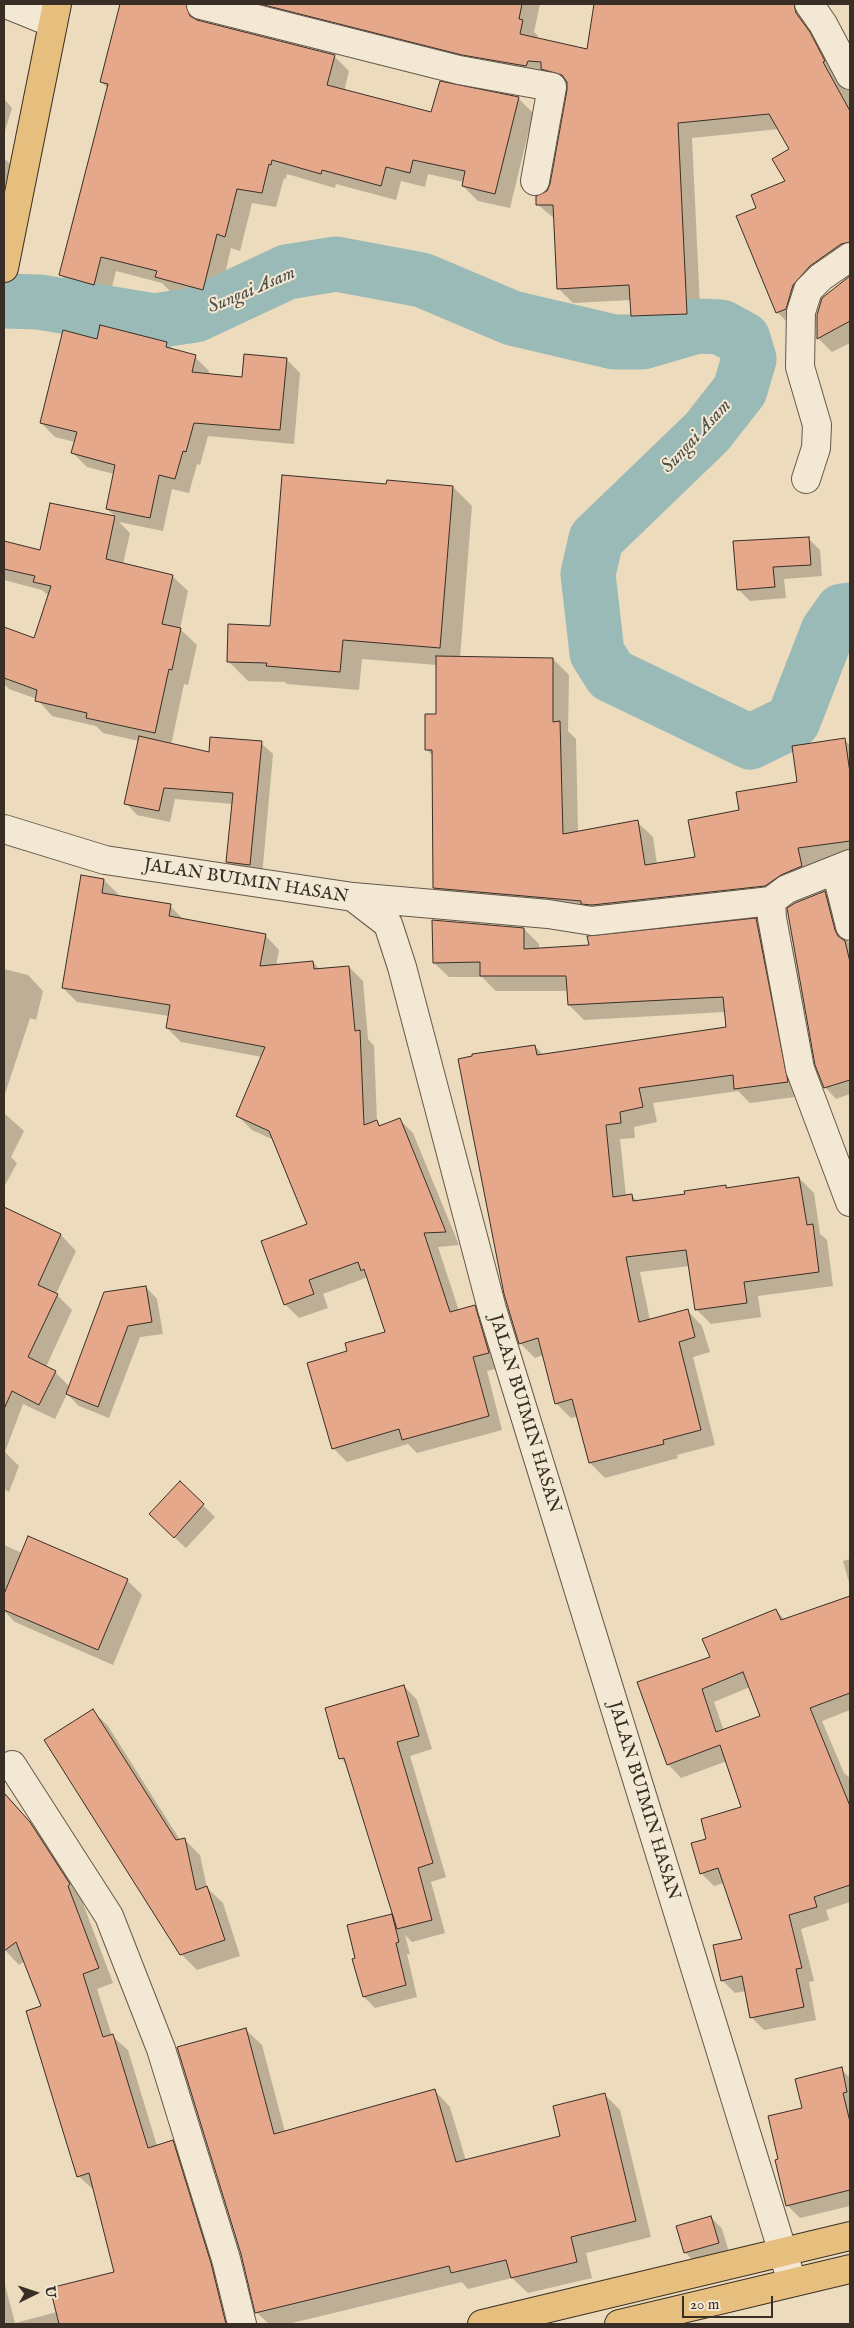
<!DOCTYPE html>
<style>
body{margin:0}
#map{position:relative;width:854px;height:2328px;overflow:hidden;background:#ecdbbc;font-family:"IM FELL English",serif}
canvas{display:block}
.frame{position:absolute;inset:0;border:5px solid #392e26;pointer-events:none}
.north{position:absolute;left:10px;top:2268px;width:50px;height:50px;-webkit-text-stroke:4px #f3e8d3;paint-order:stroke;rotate:86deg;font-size:14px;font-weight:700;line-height:20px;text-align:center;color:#392e26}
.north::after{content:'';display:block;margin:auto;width:18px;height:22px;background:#392e26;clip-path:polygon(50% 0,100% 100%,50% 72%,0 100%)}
.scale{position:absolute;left:682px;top:2296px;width:91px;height:22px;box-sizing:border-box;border:2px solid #392e26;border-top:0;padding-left:6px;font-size:15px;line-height:18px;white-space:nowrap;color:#392e26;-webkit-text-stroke:4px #f3e8d3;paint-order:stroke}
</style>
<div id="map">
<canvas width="854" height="2328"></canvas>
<div class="frame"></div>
<div class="north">U</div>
<div class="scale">20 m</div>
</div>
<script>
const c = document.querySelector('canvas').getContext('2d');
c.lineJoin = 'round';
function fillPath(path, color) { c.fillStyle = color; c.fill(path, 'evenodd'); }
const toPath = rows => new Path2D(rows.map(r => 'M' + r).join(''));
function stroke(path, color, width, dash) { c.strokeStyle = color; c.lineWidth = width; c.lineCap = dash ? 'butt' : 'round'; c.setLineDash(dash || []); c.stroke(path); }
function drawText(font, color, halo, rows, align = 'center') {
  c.font = font + ' "IM FELL English",serif'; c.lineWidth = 4; c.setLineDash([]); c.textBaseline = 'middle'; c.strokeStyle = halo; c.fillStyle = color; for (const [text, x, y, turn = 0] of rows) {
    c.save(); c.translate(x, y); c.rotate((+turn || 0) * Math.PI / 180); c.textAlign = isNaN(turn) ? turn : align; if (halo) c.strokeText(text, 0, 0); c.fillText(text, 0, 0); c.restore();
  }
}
const shadow = toPath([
 [122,4,540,4,534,32,538,36,537,39,589,51,596,4,615,6,616,4,800,4,811,29,850,92,850,264,792,327,777,312,757,208,787,181,791,149,779,129,692,138,701,328,647,331,632,316,631,300,573,303,558,288,555,219,537,204,552,184,568,87,200,17,200,22,334,56,349,71,344,91,432,114,518,98,533,113,510,208,478,201,463,186,464,182,428,174,425,187,401,181,396,200,336,184,335,188,287,174,286,179,284,178,276,207,252,203,240,251,231,248,218,304,171,292,162,283,116,271,109,299,75,289,60,274,108,88,101,82],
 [4,99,12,108,4,134],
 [4,158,11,165,4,189],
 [850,277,850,343,832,352,817,337,823,299],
 [98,340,166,343,174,351,195,357,209,371,208,375,243,378,286,359,300,373,294,444,208,436,200,465,197,464,189,493,172,489,163,531,119,522,130,533,123,564,172,576,188,591,180,629,197,645,188,685,184,684,171,745,210,754,261,743,273,754,262,876,239,873,227,862,233,804,175,799,170,822,137,815,126,803,139,741,103,733,96,726,52,716,37,699,9,689,4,684,4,644,9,630,35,640,49,596,42,590,4,580,4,543,41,552,51,504,117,518,107,509,114,474,87,467,73,453,75,442,55,437,41,423],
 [388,485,453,487,472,506,460,658,553,659,569,675,568,731,576,739,578,832,637,822,653,837,657,864,696,858,740,811,799,783,845,740,850,745,850,858,813,864,817,882,609,921,450,904,434,888,433,756,426,749,437,715,437,665,362,659,359,690,287,684,285,682,248,681,228,661,271,627],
 [808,538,820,550,822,576,784,579,786,598,750,601,738,589],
 [82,876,104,880,118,894,117,897,170,906,184,920,265,935,279,950,276,966,313,962,320,970,349,967,363,981,368,1039,374,1046,377,1122,381,1126,399,1119,413,1133,459,1245,438,1247,459,1311,474,1306,488,1320,502,1367,487,1371,502,1430,417,1453,408,1444,347,1462,333,1448,349,1352,386,1332,368,1277,323,1294,328,1308,299,1318,285,1304,309,1225,274,1140,252,1130,238,1116,262,1057,181,1042,167,1028,169,1016,77,1002,63,988],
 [825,892,836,904,848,942,850,942,850,963,809,972],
 [756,920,771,935,802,1096,750,1103,738,1091,653,1103,657,1122,634,1127,635,1138,620,1139,626,1196,631,1195,638,1202,686,1195,725,1187,727,1189,799,1178,814,1193,820,1234,827,1240,833,1286,758,1296,761,1317,711,1324,696,1309,690,1266,640,1272,650,1320,688,1311,702,1326,710,1352,693,1357,715,1445,677,1455,678,1458,605,1478,590,1463,578,1416,571,1418,556,1403,543,1355,535,1358,520,1343,535,1046,544,1056,727,1028,725,1012,584,1020,569,1005,568,991,496,991,482,977,449,977,434,963,524,929,539,944,539,949,590,947],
 [4,969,28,975,43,991,36,1020,30,1018,4,1097],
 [850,987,850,1094,836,1099,825,1087,803,993],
 [4,1113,24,1131,11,1157,17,1163,4,1187],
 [4,1208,61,1235,76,1251,56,1294,72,1310,46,1367,55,1372,70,1387,146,1287,157,1299,163,1334,140,1337,109,1418,79,1406,67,1394,55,1419,23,1404,5,1452,19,1466,9,1492,4,1489],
 [180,1483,215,1517,186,1548,162,1526],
 [4,1545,22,1553,127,1580,142,1595,113,1665,15,1622,4,1611,4,1597,7,1589,4,1587],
 [850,1559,850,1586,843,1561],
 [850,1597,850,1710,822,1721,844,1773,850,1778,850,1902,826,1910,829,1920,801,1929,814,1981,809,1982,816,2020,764,2030,751,2017,746,1991,735,1993,722,1980,743,1940,724,1883,714,1886,701,1873,708,1840,743,1808,727,1761,681,1778,668,1764,712,1658,776,1610,785,1620],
 [750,1687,762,1717,724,1731,714,1702],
 [404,1686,417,1700,432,1749,410,1756,446,1877,431,1882,445,1933,412,1942,405,1935,410,1954,407,1954,417,1997,375,2008,364,1997,392,1915,396,1919,347,1765,341,1758],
 [92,1710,108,1726,180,1840,184,1839,200,1855,207,1888,223,1903,240,1956,197,1970,181,1954],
 [4,1792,44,1838,84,1899,82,1901,113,1983,97,1989,112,2036,128,2050,157,2146,172,2142,187,2156,237,2324,4,2324,4,2281,15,2323,57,2312,116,2273,95,2191,78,2176,43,2007,25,1961,19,1965,4,1949],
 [246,2030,262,2045,285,2132,435,2091,450,2107,466,2161,562,2137,604,2094,620,2110,651,2237,586,2253,592,2278,528,2293,512,2278,468,2289,462,2282,288,2324,269,2324,256,2312],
 [841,2069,850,2078,850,2206,800,2218,787,2205,780,2160,803,2109],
 [711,2217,722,2229,730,2255,696,2264,685,2252]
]);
const river = toPath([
 [4,301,39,302,154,321,195,315,287,272,336,264,422,280,512,318,614,342,642,342,697,326,721,327,743,339,749,359,740,390,707,432,596,539,588,574,597,653,611,675,750,742,793,721,828,631,842,611,850,610]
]);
const building = toPath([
 [120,4,186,4,190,16,197,20,335,55,327,85,431,112,440,81,519,97,495,194,462,186,465,171,413,160,410,173,386,167,381,186,322,170,321,174,272,160,271,165,269,164,262,193,237,189,225,237,217,234,203,290,155,277,157,271,101,257,94,285,59,275,108,84,100,82,120,4],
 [260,4,522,4,519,19,523,20,520,34,587,49,594,4,794,4,796,13,810,32,825,61,823,62,850,111,850,242,841,244,810,266,793,285,786,309,776,313,736,216,756,208,751,195,785,181,772,159,789,149,769,114,678,123,687,314,631,316,629,285,557,289,553,205,536,205,536,196,547,191,550,184,567,90,567,82,562,75,541,69,541,62,528,61,526,66,462,55,260,4],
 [850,276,850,321,817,339,817,315,822,298,850,276],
 [100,325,167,342,166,347,196,355,192,372,242,377,244,354,287,358,280,430,194,423,186,452,183,451,175,479,159,475,150,518,106,509,115,465,71,453,77,432,40,423,63,330,97,339,100,325],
 [282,475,386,484,387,480,453,486,440,648,343,640,340,672,266,666,267,663,227,662,228,624,270,626,282,475],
 [50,503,115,516,106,559,173,575,162,624,181,628,172,670,169,669,155,733,86,718,87,713,35,701,37,690,4,678,4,627,34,638,51,586,33,582,35,576,4,569,4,541,40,550,50,503],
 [809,537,811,565,773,567,775,587,737,590,733,541,809,537],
 [436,656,553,658,553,722,560,721,563,834,638,820,645,865,695,857,688,820,739,810,736,792,797,782,792,746,845,738,850,773,850,841,798,848,802,866,781,875,765,886,592,905,581,904,581,901,433,888,432,750,425,750,425,714,436,714,436,656],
 [139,736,209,752,210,737,262,741,250,865,226,862,233,793,164,788,159,811,124,804,139,736],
 [81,875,104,879,102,893,171,904,169,916,266,934,260,966,313,961,314,969,349,966,355,1031,360,1030,364,1125,377,1120,379,1126,400,1118,446,1232,424,1233,450,1312,475,1305,489,1353,473,1357,489,1416,402,1440,399,1429,332,1449,307,1363,347,1351,345,1343,385,1332,364,1269,361,1271,358,1262,309,1280,314,1294,284,1305,261,1241,307,1224,269,1131,236,1116,265,1047,166,1028,170,1005,62,988,81,875],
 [825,891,835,930,838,936,845,941,850,962,850,1080,824,1088,815,1065,787,908,795,903,825,891],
 [756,918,788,1082,734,1089,733,1075,639,1088,643,1107,620,1112,621,1123,606,1125,613,1197,632,1194,633,1201,685,1194,684,1191,726,1185,726,1188,799,1177,807,1225,813,1224,819,1272,744,1282,747,1303,695,1310,686,1250,626,1257,639,1322,688,1309,695,1337,679,1342,701,1430,663,1440,664,1444,589,1463,572,1399,555,1404,538,1338,519,1344,504,1294,458,1059,472,1056,472,1054,535,1045,537,1055,726,1027,723,997,568,1005,566,976,480,976,480,962,433,963,432,920,524,928,524,949,589,945,587,936,756,918],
 [4,1207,61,1234,38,1285,58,1294,28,1357,56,1371,39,1405,12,1391,4,1409,4,1207],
 [146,1286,152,1322,128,1326,98,1407,66,1394,104,1292,146,1286],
 [180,1481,204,1504,174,1538,149,1514,180,1481],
 [28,1536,128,1579,98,1650,4,1610,4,1594,28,1536],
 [850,1596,850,1693,810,1708,850,1806,850,1885,814,1897,817,1907,789,1915,802,1968,796,1969,804,2007,750,2018,742,1976,721,1981,713,1945,742,1939,718,1868,700,1874,691,1843,706,1839,701,1819,741,1807,720,1745,667,1765,637,1682,710,1657,702,1639,776,1609,781,1620,850,1596],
 [743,1672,760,1716,716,1732,702,1689,743,1672],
 [404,1685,419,1736,397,1742,433,1863,418,1868,432,1920,397,1929,344,1758,339,1759,325,1708,404,1685],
 [93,1709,176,1840,185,1838,196,1890,207,1886,225,1940,180,1955,44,1740,93,1709],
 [4,1793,30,1822,70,1884,68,1886,99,1968,83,1974,103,2037,113,2034,148,2148,173,2140,211,2263,226,2324,59,2324,50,2288,114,2272,89,2173,77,2177,26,2011,41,2006,16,1942,4,1951,4,1793],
 [392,1914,399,1942,396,1943,406,1985,363,1997,352,1959,355,1958,347,1925,392,1914],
 [246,2028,274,2134,435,2089,456,2162,560,2136,553,2106,605,2093,636,2221,571,2237,577,2262,511,2278,506,2260,451,2273,449,2266,255,2313,241,2254,177,2047,246,2028],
 [842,2067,847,2092,843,2093,850,2122,850,2190,786,2206,775,2160,778,2159,768,2116,802,2108,795,2079,842,2067],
 [711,2216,719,2243,684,2253,676,2226,711,2216]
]);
const minor = toPath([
 [6,4,53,23],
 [809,4,823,24,850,75],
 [201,5,459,70,552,87,535,181],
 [806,479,816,448,817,425,800,367,801,312,808,290,821,277,850,257],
 [4,829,105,860,353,897,388,924,402,967,492,1309,792,2282],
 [836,870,850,926],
 [353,897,548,914,592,921,771,901,787,889,850,864],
 [771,901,772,918,800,1069,850,1202],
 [12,1765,109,1916,161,2049,226,2259,242,2324]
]);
const major = toPath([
 [4,268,57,4],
 [482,2324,850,2236],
 [619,2324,850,2269]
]);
const streetNames = [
 ["JALAN BUIMIN HASAN",246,882,9],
 ["JALAN BUIMIN HASAN",524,1414,73],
 ["JALAN BUIMIN HASAN",643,1801,73]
];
const waterNames = [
 ["Sungai Asam",252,291,-23],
 ["Sungai Asam",697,437,-47]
];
fillPath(shadow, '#0003');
stroke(river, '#99bab6', 55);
fillPath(building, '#e5a88b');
stroke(building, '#392e26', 1);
stroke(minor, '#66594c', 30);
stroke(major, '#392e26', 30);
stroke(minor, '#f3e8d3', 28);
stroke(major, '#e6be7e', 28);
drawText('18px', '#392e26', '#f3e8d3', streetNames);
drawText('italic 19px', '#51514a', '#f3e8d3', waterNames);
</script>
